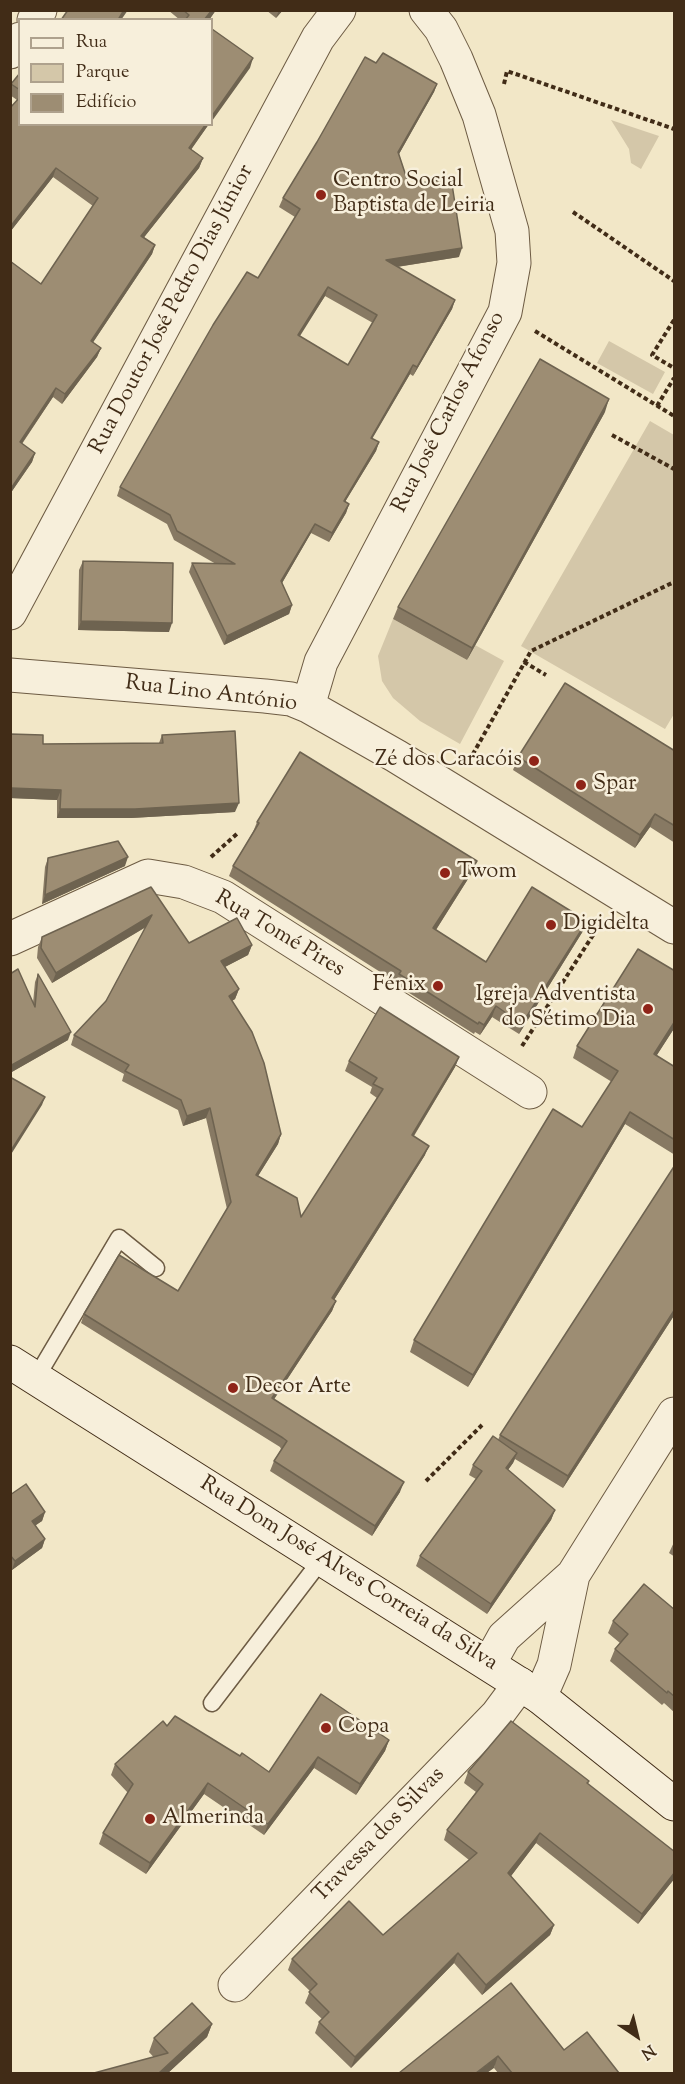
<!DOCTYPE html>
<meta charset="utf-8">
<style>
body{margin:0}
#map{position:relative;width:685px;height:2084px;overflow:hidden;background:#f2e7c7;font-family:"Sorts Mill Goudy",serif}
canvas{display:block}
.frame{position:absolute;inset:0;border:12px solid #412c17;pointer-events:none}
.legend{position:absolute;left:18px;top:18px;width:195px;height:108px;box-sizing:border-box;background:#f7efdb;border:2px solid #aea18d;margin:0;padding:8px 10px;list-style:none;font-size:18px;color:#412c17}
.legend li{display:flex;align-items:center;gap:12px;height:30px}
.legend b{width:30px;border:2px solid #aea18d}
.north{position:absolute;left:607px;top:2006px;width:60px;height:60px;-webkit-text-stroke:4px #f7efdb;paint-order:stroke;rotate:145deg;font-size:16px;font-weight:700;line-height:24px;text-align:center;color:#412c17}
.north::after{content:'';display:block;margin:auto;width:21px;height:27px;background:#412c17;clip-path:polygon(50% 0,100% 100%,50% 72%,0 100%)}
</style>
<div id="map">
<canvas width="685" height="2084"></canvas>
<div class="frame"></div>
<ul class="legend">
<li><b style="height:8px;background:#f7efdb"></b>Rua</li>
<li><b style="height:16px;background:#d4c7a9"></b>Parque</li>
<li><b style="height:16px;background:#9d8d73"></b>Edifício</li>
</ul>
<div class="north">N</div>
</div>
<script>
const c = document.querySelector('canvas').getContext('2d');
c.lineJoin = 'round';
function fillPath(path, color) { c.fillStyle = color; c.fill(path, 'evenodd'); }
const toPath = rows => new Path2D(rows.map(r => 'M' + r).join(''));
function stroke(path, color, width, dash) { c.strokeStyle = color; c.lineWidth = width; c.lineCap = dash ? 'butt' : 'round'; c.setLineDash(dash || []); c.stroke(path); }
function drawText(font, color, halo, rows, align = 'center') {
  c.font = font + ' "Sorts Mill Goudy",serif'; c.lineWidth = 5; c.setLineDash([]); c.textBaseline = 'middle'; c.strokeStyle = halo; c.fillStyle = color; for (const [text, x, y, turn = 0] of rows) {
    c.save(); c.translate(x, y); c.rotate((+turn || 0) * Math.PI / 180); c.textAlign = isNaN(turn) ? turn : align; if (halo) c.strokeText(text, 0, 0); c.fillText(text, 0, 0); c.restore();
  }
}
const green = toPath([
 [611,120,659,136,641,169,631,163,629,149],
 [609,341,665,372,653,394,597,363],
 [650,421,674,435,674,714,665,729,521,646],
 [393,619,467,660,475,645,504,661,460,744,420,721,393,698,382,681,378,656]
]);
const path = toPath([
 [504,84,507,71,674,129],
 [573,212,674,281],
 [674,320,652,355,674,368],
 [535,331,674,416],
 [657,406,674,378],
 [612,435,674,469],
 [524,662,546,675],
 [469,761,531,651,674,582],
 [211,857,238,833],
 [522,1046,602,921],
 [426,1481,482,1425]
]);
const lane = toPath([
 [36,1378,119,1238,156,1268],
 [212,1703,322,1559]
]);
const street = toPath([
 [34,20,40,10],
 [10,52,20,39],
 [10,613,318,38,339,10],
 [10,675,265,696,291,699,308,706,396,756,674,927],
 [308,706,321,662,505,312,514,263,512,231,479,115,456,59,441,29,426,10],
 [10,939,148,876,184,882,223,897,530,1092],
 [489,1664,504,1637,573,1575,674,1414],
 [540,1697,554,1665,573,1575],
 [235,1985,497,1715,520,1684]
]);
const secondary = toPath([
 [10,1362,540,1697,674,1804]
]);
const wall = toPath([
 [168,10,216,10,209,20,180,20],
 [266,10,283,10,276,18],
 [376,63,437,84,434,92,399,154,409,185,459,257,397,267,455,300,452,309,413,376,410,374,372,438,379,442,376,451,345,502,349,504,346,513,329,542,311,533,282,583,292,605,289,614,224,645,189,572,192,563,216,564,174,540,167,524,117,496,120,487,258,278,295,217,279,207,283,198],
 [325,296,373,323,348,365,299,336],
 [20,73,20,124,209,124,191,149,203,158,199,168,144,237,155,245,152,254,93,342,101,348,97,357,62,404,53,397,22,444,35,453,32,462,10,494,10,262,41,284,93,206,53,177,10,232,10,108,17,100,10,95,10,86],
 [605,412,467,660,393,619,398,607],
 [83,561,169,632,78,630,79,570],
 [162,735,235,812,131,818,57,818,57,800,10,798,43,744,159,743],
 [675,751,675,843,650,827,635,848,513,770,518,757],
 [257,822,477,861,473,871,436,930,486,962,583,931,519,1034,492,1017,480,1035,475,1032,474,1034,395,984,396,982,229,876,233,866,253,832],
 [48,858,125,866,42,904,45,867],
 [151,887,189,943,252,945,248,955,225,967,239,989,235,999,232,1001,281,1134,278,1144,258,1176,301,1217,377,1098,370,1093,372,1087,345,1071,349,1061,459,1057,455,1067,414,1136,425,1155,334,1300,336,1301,332,1311,274,1399,400,1492,372,1536,270,1471,274,1461,281,1449,280,1447,81,1323,84,1314,178,1291,227,1209,206,1118,183,1126,178,1110,122,1081,124,1074,71,1045,74,1035,106,1001,146,927,52,983,37,958,38,947,42,937],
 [675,971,675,1027,656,1056,675,1067,675,1155,625,1124,468,1387,410,1352,414,1340,582,1127,612,1082,573,1058,577,1046],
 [38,974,68,1040,10,1073,33,1003,35,982],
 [675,1165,675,1314,563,1488,515,1459,513,1463,508,1470,555,1510,551,1520,487,1614,416,1566,420,1556,476,1479,469,1475,473,1465,498,1440,500,1435],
 [10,1495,45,1512,42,1521,35,1525,45,1539,42,1548,12,1570,10,1568],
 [675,1540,675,1557,669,1553],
 [675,1610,675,1713,664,1703,662,1705,610,1661,615,1649,620,1643,608,1633,613,1621],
 [321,1694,389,1740,385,1751,356,1795,314,1768,264,1835,204,1794,146,1874,99,1844,103,1833,128,1793,111,1775,115,1764,167,1726,269,1772],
 [468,1772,589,1781,588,1784,675,1852,675,1878,638,1924,536,1843,511,1876,554,1925,550,1935,482,1995,454,1963,351,2068,315,2033,319,2022,322,2019,305,2003,310,1991,288,1970,292,1959,383,1935,469,1860,444,1840,447,1830,476,1792,464,1783],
 [511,1983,564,2050,619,2073,498,2073,494,2068],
 [212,2024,207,2037,168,2073,149,2052,154,2038]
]);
const shadedWall = toPath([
 [124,10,128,10,121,20,118,20],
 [212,10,216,10,209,20,204,20],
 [279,10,283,10,276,18],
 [253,58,250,68,212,121,212,116],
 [437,84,434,92,395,161,398,152],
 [206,124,209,124,186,157,189,148],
 [203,158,199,168,138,245,141,236],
 [56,168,53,177,10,232,10,227],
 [155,245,152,254,88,350,91,341],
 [462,248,459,257,383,269,386,260],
 [328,287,325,296,295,344,298,335],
 [455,300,452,309,413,376,417,367],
 [101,348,97,357,62,404,65,394],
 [413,365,410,374,368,446,371,438],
 [56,388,53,397,16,452,20,442],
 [609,399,605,412,467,660,472,648],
 [379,442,376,451,340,510,344,501],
 [35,453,32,462,10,494,10,490],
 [349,504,346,513,329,542,332,533],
 [315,524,311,533,278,590,281,581],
 [292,605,289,614,224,645,227,636],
 [81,621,172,623,169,632,78,630],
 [11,788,61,790,57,800,10,798],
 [239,803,235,812,131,818,57,818,60,809],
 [655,814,650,827,635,848,640,835],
 [128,857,125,866,42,904,45,895],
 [477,861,473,871,430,939,433,928],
 [152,915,149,925,52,983,56,973],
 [587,921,583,931,519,1034,522,1024],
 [252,945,248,955,217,971,221,961],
 [239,989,235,999,225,1005,229,996],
 [496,1006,492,1017,480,1035,484,1025],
 [675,1021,675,1027,650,1066,654,1054],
 [71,1032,68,1040,10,1073,10,1066],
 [459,1057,455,1067,408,1145,412,1135],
 [45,1097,42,1105,10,1156,10,1152],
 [210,1108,206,1118,183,1126,187,1116],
 [630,1112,625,1124,468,1387,473,1375],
 [281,1134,278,1144,253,1184,256,1175],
 [429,1146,425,1155,329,1308,332,1298],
 [336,1301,332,1311,269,1407,272,1398],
 [675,1309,675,1314,563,1488,568,1476],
 [517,1453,513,1463,502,1478,506,1468],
 [404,1482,400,1492,372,1536,375,1526],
 [555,1510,551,1520,487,1614,491,1604],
 [45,1512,42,1521,29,1530,32,1521],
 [45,1539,42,1548,12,1570,15,1561],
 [389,1740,385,1751,356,1795,360,1784],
 [318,1757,314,1768,264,1835,268,1824],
 [208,1783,204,1794,146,1874,150,1863],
 [540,1833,536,1843,505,1884,508,1873],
 [675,1872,675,1878,638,1924,642,1914],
 [554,1925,550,1935,482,1995,486,1985],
 [458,1953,454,1963,351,2068,355,2057],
 [212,2024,207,2037,168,2073,159,2073],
 [498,2056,494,2068,487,2073,476,2073]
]);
const building = toPath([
 [68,10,124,10,118,20,61,20,68,10],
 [183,10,212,10,204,20,185,20,189,15,183,10],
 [212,29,253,58,212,116,212,29],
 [383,53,437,84,398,152,409,185,451,178,462,248,386,260,455,300,417,367,413,365,371,438,379,442,344,501,349,504,332,533,315,524,281,581,292,605,227,636,192,563,235,564,177,531,170,515,120,487,213,325,247,272,258,278,300,209,283,198,317,142,365,57,376,63,383,53],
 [328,287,377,315,348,365,298,335,328,287],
 [20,73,20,90,11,84,20,73],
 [20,97,20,124,206,124,189,148,203,158,141,236,155,245,91,341,101,348,65,394,56,388,20,442,35,453,10,490,10,261,41,284,98,198,56,168,10,227,10,108,20,97],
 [540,359,609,399,472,648,398,607,540,359],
 [83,561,173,563,172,623,81,621,83,561],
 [565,683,675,751,675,826,655,814,640,835,518,757,565,683],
 [235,731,239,803,135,809,60,809,61,790,11,788,10,792,10,734,43,735,43,744,163,743,162,735,235,731],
 [300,752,477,861,433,928,486,962,532,887,587,921,522,1024,496,1006,484,1025,479,1022,478,1024,399,974,401,971,233,866,259,823,257,822,300,752],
 [118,841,128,857,45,895,48,858,118,841],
 [151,887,189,943,237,918,252,945,221,961,239,989,229,996,252,1032,264,1063,281,1134,256,1175,297,1198,301,1217,383,1089,373,1084,377,1078,349,1061,380,1007,459,1057,412,1135,429,1146,332,1298,336,1301,272,1398,404,1482,375,1526,274,1461,287,1441,283,1438,84,1314,119,1255,178,1291,231,1202,210,1108,187,1116,181,1100,125,1071,129,1065,74,1035,106,1001,152,915,56,973,41,948,42,937,151,887],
 [638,949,675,971,675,1021,654,1054,675,1067,675,1140,630,1112,473,1375,414,1340,553,1109,582,1127,618,1071,577,1046,638,949],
 [18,969,35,1007,38,974,71,1032,10,1066,10,974,18,969],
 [10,1077,45,1097,10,1152,10,1077],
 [675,1165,675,1309,568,1476,500,1435,675,1165],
 [493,1436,517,1453,506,1468,555,1510,491,1604,420,1556,482,1471,473,1465,493,1436],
 [26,1484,45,1512,32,1521,45,1539,15,1561,10,1555,10,1495,26,1484],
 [644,1584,675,1610,675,1697,668,1691,667,1693,615,1649,628,1634,613,1621,644,1584],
 [321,1694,389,1740,360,1784,318,1757,268,1824,208,1783,150,1863,103,1833,133,1784,115,1764,163,1721,167,1726,175,1716,240,1756,242,1753,269,1772,321,1694],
 [511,1721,589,1781,587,1783,675,1852,675,1872,642,1914,540,1833,508,1873,554,1925,486,1985,458,1953,355,2057,319,2022,329,2012,309,1992,317,1984,292,1959,349,1901,383,1935,477,1853,447,1830,483,1784,468,1772,511,1721],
 [511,1983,564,2050,587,2032,619,2073,512,2073,498,2056,476,2073,399,2073,511,1983],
 [192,2003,212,2024,159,2073,94,2073,168,2053,154,2038,192,2003]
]);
const markers = [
 [321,195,6,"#8f2418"],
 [534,761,6,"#8f2418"],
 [581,785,6,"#8f2418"],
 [445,873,6,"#8f2418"],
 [551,925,6,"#8f2418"],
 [438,986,6,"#8f2418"],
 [648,1009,6,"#8f2418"],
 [233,1388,6,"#8f2418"],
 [326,1728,6,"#8f2418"],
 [150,1819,6,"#8f2418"]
];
const poiNames = [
 ["Centro Social",333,182],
 ["Baptista de Leiria",333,207],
 ["Zé dos Caracóis",522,761,"right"],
 ["Spar",593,785],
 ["Twom",457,873],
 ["Digidelta",563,925],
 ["Fénix",426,986,"right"],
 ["Igreja Adventista",636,996,"right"],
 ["do Sétimo Dia",636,1021,"right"],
 ["Decor Arte",245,1388],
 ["Copa",338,1728],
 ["Almerinda",162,1819]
];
const streetNames = [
 ["Rua Doutor José Pedro Dias Júnior",173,310,-62],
 ["Rua José Carlos Afonso",450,413,-63],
 ["Rua Lino António",211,695,7],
 ["Rua Tomé Pires",279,935,31],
 ["Rua Dom José Alves Correia da Silva",348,1575,32],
 ["Travessa dos Silvas",380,1836,-46]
];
fillPath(green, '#d4c7a9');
stroke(lane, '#6d5b43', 19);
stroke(street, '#6d5b43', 35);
stroke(secondary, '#412c17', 35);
stroke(path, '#412c17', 4, [4.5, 3]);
stroke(lane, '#f7efdb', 16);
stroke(street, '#f7efdb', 33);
stroke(secondary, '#f7efdb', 33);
fillPath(wall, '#877963');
fillPath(shadedWall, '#6e6350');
fillPath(building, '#9d8d73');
stroke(building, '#6e6350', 1.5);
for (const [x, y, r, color] of markers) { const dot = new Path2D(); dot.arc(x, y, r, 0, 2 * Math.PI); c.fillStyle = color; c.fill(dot); stroke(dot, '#f7efdb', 2); }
drawText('22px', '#412c17', '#f7efdb', poiNames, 'left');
drawText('22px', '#412c17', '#f7efdb', streetNames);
</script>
